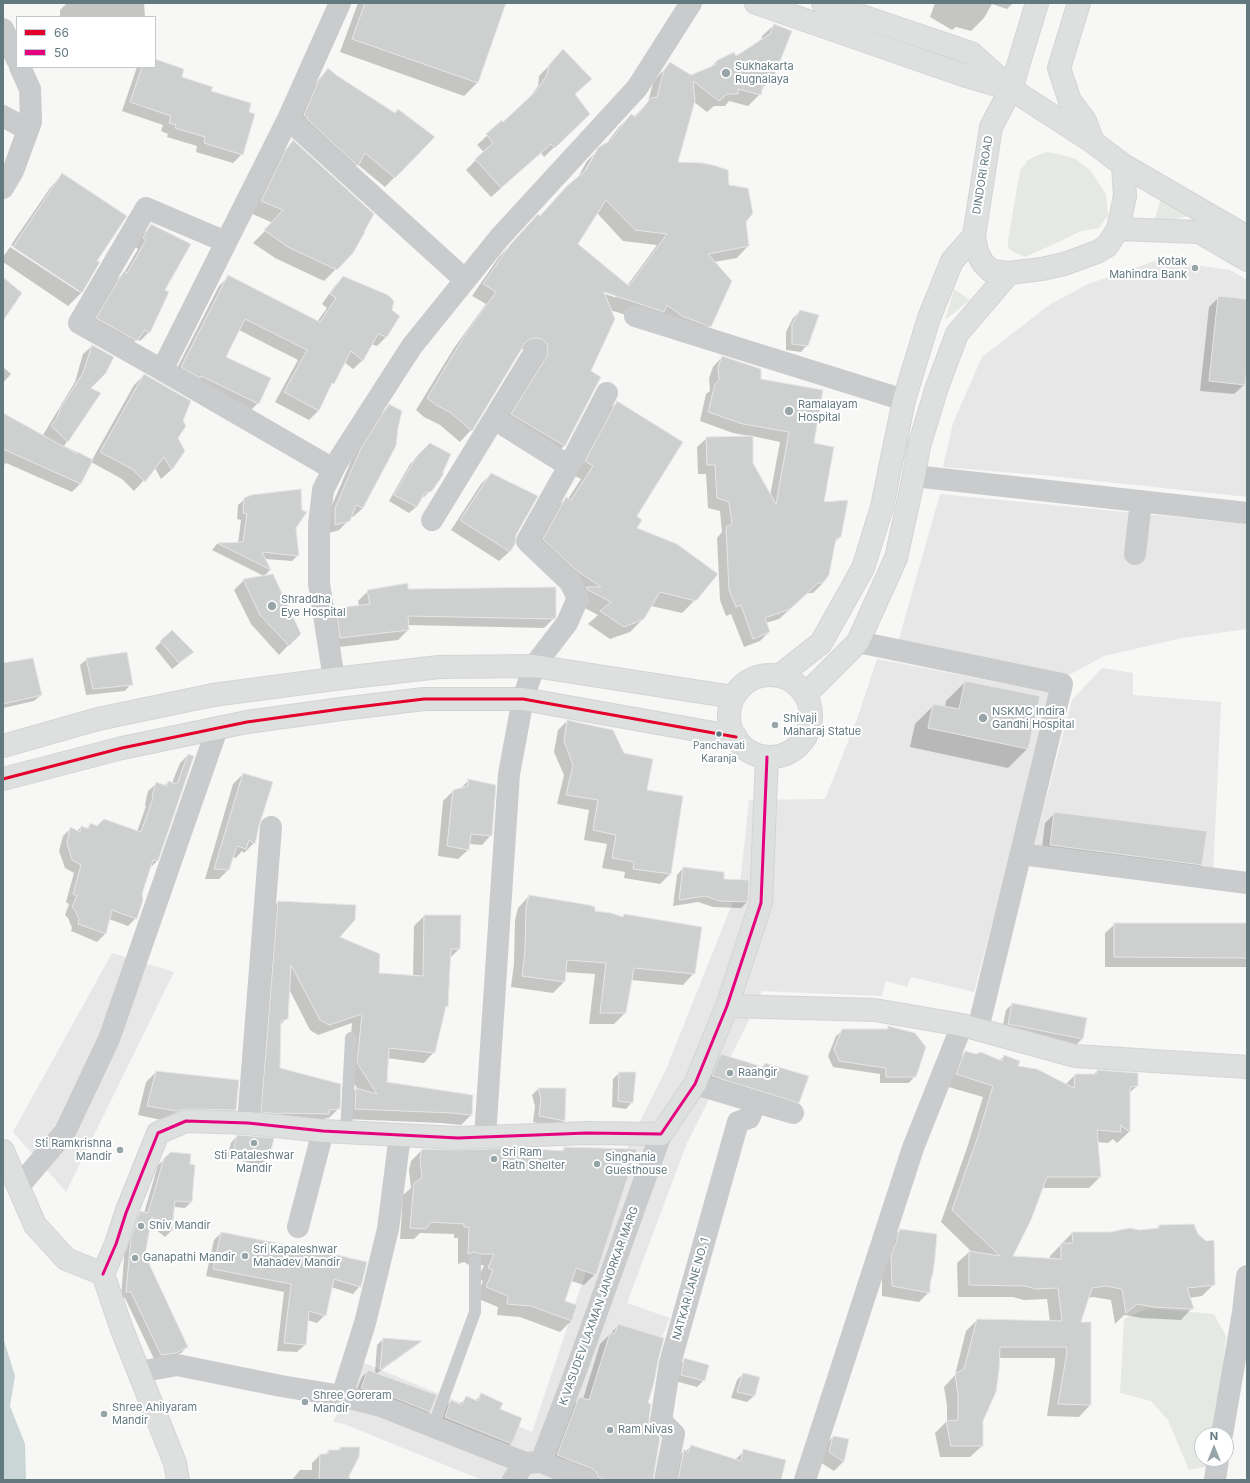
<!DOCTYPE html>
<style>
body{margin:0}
#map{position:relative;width:1250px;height:1483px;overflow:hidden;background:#f7f7f6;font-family:Inter,sans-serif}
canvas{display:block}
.frame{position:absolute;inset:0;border:4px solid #637980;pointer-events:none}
.legend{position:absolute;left:16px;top:16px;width:140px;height:52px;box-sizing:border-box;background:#fff;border:1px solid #c1c9cc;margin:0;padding:5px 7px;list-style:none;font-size:12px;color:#637980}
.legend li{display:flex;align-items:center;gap:8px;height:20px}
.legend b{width:20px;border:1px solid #c1c9cc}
.north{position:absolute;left:1194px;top:1427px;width:40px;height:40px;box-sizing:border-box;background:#fff;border:1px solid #c1c9cc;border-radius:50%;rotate:0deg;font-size:11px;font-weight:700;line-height:16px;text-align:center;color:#637980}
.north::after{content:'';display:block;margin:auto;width:14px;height:18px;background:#97a5a9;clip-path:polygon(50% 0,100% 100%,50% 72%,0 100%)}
</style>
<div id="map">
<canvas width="1250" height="1483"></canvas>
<div class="frame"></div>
<ul class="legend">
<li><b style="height:5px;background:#e4002b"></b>66</li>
<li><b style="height:5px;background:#e5007d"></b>50</li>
</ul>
<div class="north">N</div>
</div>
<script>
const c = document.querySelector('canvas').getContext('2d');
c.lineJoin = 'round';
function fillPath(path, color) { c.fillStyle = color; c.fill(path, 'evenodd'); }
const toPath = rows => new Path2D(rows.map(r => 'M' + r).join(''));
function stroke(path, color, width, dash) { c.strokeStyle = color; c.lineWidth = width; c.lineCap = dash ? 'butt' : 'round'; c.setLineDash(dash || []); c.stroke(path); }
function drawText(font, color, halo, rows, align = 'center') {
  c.font = font + ' Inter,sans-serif'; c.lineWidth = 4; c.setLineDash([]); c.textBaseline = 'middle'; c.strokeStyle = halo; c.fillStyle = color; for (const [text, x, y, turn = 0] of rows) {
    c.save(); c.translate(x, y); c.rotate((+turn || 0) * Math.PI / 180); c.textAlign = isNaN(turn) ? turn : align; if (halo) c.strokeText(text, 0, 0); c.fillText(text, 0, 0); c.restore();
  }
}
const built = toPath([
 [1158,260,1230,270,1247,280,1247,497,1051,476,943,467,953,423,982,357,1049,305,1088,284],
 [940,494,1247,524,1247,629,1182,638,1104,656,1067,676,898,642],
 [877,659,1049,692,1036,759,974,992,911,977,907,987,886,981,882,996,762,991,748,1022,687,1143,627,1303,670,1318,643,1384,572,1450,555,1480,482,1480,344,1424,333,1422,364,1363,532,1432,630,1141,667,1067,740,884,749,800,825,799,857,719],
 [1102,668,1133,673,1133,695,1221,702,1213,876,1032,853,1072,700],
 [112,953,174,972,66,1192,13,1132]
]);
const green = toPath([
 [1047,152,1063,155,1075,159,1091,171,1106,194,1108,215,1099,228,1081,231,1061,241,1025,257,1013,252,1008,248,1008,240,1020,171,1028,160,1038,155],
 [1161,199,1189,216,1153,224],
 [954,289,970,300,945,320],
 [1148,1308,1214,1314,1226,1336,1216,1435,1202,1435,1202,1459,1214,1459,1214,1465,1189,1470,1168,1420,1151,1401,1120,1393,1124,1319]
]);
const water = toPath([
 [3,1337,15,1376,10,1406,25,1444,26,1480,3,1480]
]);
const shadow = toPath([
 [67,3,144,3,145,17,60,17,60,10],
 [358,3,505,3,477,83,464,96,340,52],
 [935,3,1013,3,1007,9,992,4,984,18,971,31,956,27,952,30,930,17],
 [774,25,772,78,761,90,760,94,748,106,729,101,725,106,714,106,707,112,694,102,677,163,728,185,745,222,748,246,737,258,714,262,710,326,699,338,610,310,590,372,600,378,564,446,553,457,500,426,530,351,524,349,520,350,471,430,460,442,440,425,424,417,416,410,454,348,486,304,472,296,499,257,527,227,539,217,577,179,587,161,594,154,583,174,585,175,597,153,595,153,606,144,619,127,631,115,634,117,648,102,653,83,659,75,670,64,691,76,710,68,717,61,735,57,761,41,762,36],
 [597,213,623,241,657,245,627,286,576,244],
 [599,290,614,295,617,298,599,292],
 [563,51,591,79,574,95,589,114,544,157,541,153,491,197,466,170,484,152,477,145,502,122,502,124,528,100,538,86,539,76],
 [155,60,180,78,242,154,233,163,196,152,197,146,167,137,168,134,161,131,163,125,122,111,137,67,155,67],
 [328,69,336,75,395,114,434,137,385,187,357,164,347,174,295,125,309,93,319,79],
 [293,142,352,253,324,281,275,258,253,243,273,223,250,213,281,154],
 [62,175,95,261,99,263,81,293,68,306,3,262,3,257,10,247,79,292,79,290,11,245,50,188],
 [152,225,164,290,149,332,140,341,137,339,127,350,88,327,115,281,124,273,138,249,135,247,143,234],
 [228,277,317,322,327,308,322,304,334,287,343,277,399,316,386,337,377,346,371,344,363,360,353,369,344,362,333,383,329,387,318,411,309,420,275,402,298,360,239,330,225,357,258,403,249,412,173,376,219,286],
 [1218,298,1247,300,1247,380,1245,379,1244,385,1234,394,1200,391,1209,307],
 [800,311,807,345,801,352,786,350,786,332,793,318],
 [92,346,89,388,100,393,64,446,92,460,134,385,144,375,184,451,171,470,161,479,155,468,134,491,122,479,91,462,80,484,72,492,6,463,3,466,3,414,43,435,75,382,83,354],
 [722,357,760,380,813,444,823,503,840,537,834,543,823,583,813,593,808,593,779,619,766,623,769,632,760,641,744,647,731,614,726,616,720,600,717,538,722,532,720,511,708,508,706,474,698,474,697,447,707,438,750,436,733,433,700,421,706,394,710,391,709,378,713,367],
 [752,436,780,442,770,496,752,464],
 [3,367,11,374,3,383],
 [617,402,636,517,636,528,695,600,682,613,651,606,643,619,630,632,610,639,588,624,598,615,575,603,530,552,553,511,566,498,568,499,581,479,573,475,604,415],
 [390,405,363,508,353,517,350,516,349,520,339,530,326,534,326,519,352,459,380,415],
 [430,445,431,490,424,497,421,498,416,507,409,513,389,501,410,464],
 [491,474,515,535,514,544,509,552,499,561,451,530,481,484],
 [245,499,295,527,298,555,292,561,265,559,270,570,264,576,212,550,217,544,238,544,241,520,237,519,238,505],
 [244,580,300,633,279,655,251,624,234,590],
 [407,590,555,617,544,628,408,625,408,630,398,640,331,648,326,619,336,609,359,607,358,601,368,591],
 [161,642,193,652,172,669,155,648],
 [87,659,131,684,125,691,86,695,80,665],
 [3,664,41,695,34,701,3,708],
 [965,682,1027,749,1008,768,910,747,915,724,934,705,945,708,946,701],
 [567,721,624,754,646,791,682,797,670,874,660,884,624,878,625,872,602,868,607,844,584,840,589,810,557,804,564,775,554,752,558,730],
 [188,755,157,861,150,868,141,894,136,918,128,926,109,919,105,934,97,942,71,931,72,928,68,918,65,915,69,904,66,902,74,873,65,868,59,851,63,836,70,829,76,832,81,827,86,829,90,825,97,827,137,832,146,806,145,805,148,791,156,784,164,786,168,782,172,783,180,763],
 [243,774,254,843,244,853,242,851,236,858,233,857,229,869,219,879,205,879,233,784],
 [469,780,491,835,482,845,469,844,468,850,458,859,438,856,443,801,453,791,460,789],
 [1055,813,1202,864,1192,874,1041,855,1045,823],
 [683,868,723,879,747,902,741,908,713,907,698,902,673,906,677,875],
 [529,896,622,918,624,915,694,973,683,985,631,980,625,1013,614,1024,589,1024,595,974,565,972,564,982,553,993,511,987,514,963,515,920,518,908],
 [278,902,339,937,378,974,413,976,414,926,424,916,460,916,459,949,449,959,447,1006,445,1008,434,1052,424,1063,387,1058,386,1082,472,1096,471,1115,461,1125,441,1123,345,1119,346,1099,357,1088,348,1074,352,1023,318,1035,310,1030,289,989,287,1018,280,1025,279,1068,339,1108,329,1118,323,1119,318,1124,252,1122,268,912],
 [1115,924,1247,924,1247,967,1105,967,1105,933],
 [1012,1004,1086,1019,1082,1039,1076,1045,1002,1030,1006,1010],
 [889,1027,915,1076,909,1083,880,1083,880,1074,833,1067,828,1056,836,1036,843,1030,886,1030],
 [965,1052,999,1061,1004,1056,1016,1067,1065,1085,1075,1075,1093,1075,1097,1071,1137,1086,1129,1093,1129,1132,1117,1143,1113,1139,1108,1143,1097,1142,1100,1177,1089,1188,1042,1188,1012,1257,1050,1260,1050,1256,1072,1233,1110,1233,1155,1230,1159,1226,1214,1284,1202,1296,1189,1298,1192,1308,1181,1320,1142,1318,1124,1315,1115,1324,1111,1300,1093,1297,1088,1298,1080,1322,1090,1323,1090,1405,1079,1417,1047,1416,1055,1364,1055,1358,999,1358,982,1420,982,1446,970,1457,940,1457,935,1433,947,1421,947,1406,944,1387,955,1375,966,1331,977,1320,1050,1322,1047,1299,1024,1300,1013,1297,958,1297,957,1263,969,1252,973,1253,941,1222,967,1148,983,1097,945,1086,954,1063],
 [721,1055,762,1067,765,1064,799,1102,784,1117,698,1091,706,1070],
 [156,1072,235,1110,226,1119,166,1121,138,1115,146,1082],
 [619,1073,632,1102,626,1109,612,1107,613,1079],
 [538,1089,564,1121,558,1127,533,1122,535,1106,532,1095],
 [237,1136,268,1159,261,1166,227,1157,231,1143],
 [565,1148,595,1274,584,1285,571,1281,564,1301,576,1305,571,1321,560,1332,520,1317,497,1315,498,1307,476,1298,483,1281,478,1279,484,1265,469,1265,464,1262,458,1264,458,1238,454,1238,454,1234,420,1233,414,1239,400,1239,403,1195,411,1188,409,1170,411,1161,422,1150,561,1151],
 [165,1159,194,1166,191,1202,185,1208,174,1207,171,1231,165,1237,150,1225,144,1255,187,1347,181,1353,169,1358,155,1361,125,1298,121,1297,125,1245,134,1219,140,1213,144,1213,158,1165],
 [900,1230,929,1292,919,1302,882,1296,882,1267,890,1240],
 [221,1233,291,1246,293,1245,332,1255,360,1286,353,1294,331,1287,325,1315,317,1323,307,1320,305,1345,297,1352,277,1351,284,1292,206,1276,214,1240],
 [619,1325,647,1403,652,1480,583,1480,548,1465,570,1408,580,1398,583,1399,600,1344],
 [383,1339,419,1342,414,1347,376,1374,430,1412,423,1418,355,1394,362,1377,368,1371,375,1373,377,1345],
 [685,1359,704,1380,697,1387,675,1381,678,1366],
 [743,1374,758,1378,754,1396,747,1402,731,1398,737,1380],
 [481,1395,499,1410,521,1419,511,1444,501,1453,436,1427,441,1411,451,1401,459,1405,466,1398,475,1401],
 [833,1437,848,1440,843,1462,834,1471,820,1462,823,1447],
 [691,1446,735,1460,744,1451,780,1480,670,1480,674,1461,684,1451,685,1452],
 [340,1448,349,1474,350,1480,292,1480,300,1470,312,1470,312,1463,320,1455,324,1455,329,1451,337,1451]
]);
const building = toPath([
 [365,3,506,3,478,83,352,39,365,3],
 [774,24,792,31,773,79,764,80,761,95,738,89,738,94,727,94,719,101,693,81,695,101,678,162,703,163,716,166,728,170,729,185,748,188,753,213,746,222,749,246,708,254,732,281,711,327,682,316,667,305,664,312,604,292,615,319,591,371,601,377,565,446,511,414,547,356,548,350,547,344,542,339,536,338,530,339,525,343,472,431,451,413,436,405,427,398,465,335,496,292,483,284,510,245,538,214,540,216,567,186,586,170,598,148,602,145,610,141,631,114,636,117,651,98,657,97,664,70,670,62,691,75,717,64,716,61,734,52,736,56,770,34,774,24],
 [606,200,635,230,667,234,629,286,578,244,606,200],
 [563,49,592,79,575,94,590,114,555,148,551,144,501,188,475,159,493,143,486,134,502,120,503,122,536,91,547,75,549,65,563,49],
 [155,59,184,69,182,77,213,87,211,91,251,103,249,112,255,114,243,155,204,143,205,137,175,128,176,125,169,123,171,116,130,102,142,67,155,67,155,59],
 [328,68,336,75,395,113,398,109,435,137,395,178,365,153,358,166,307,119,308,118,304,115,318,82,328,68],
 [293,140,374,214,364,232,365,232,353,253,337,270,288,247,264,230,283,210,261,201,286,150,293,140],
 [62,173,127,216,97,261,100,262,82,293,13,247,62,173],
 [151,224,191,244,165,290,169,292,150,333,145,330,137,341,96,318,124,271,127,273,146,240,143,238,151,224],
 [228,275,320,322,336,298,330,294,343,276,388,295,394,301,392,310,400,316,387,337,378,334,363,361,351,351,334,384,332,383,319,411,284,392,307,350,245,319,226,357,271,378,259,404,201,376,200,378,181,367,228,275],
 [3,277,22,293,3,321,3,277],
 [1218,296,1247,299,1247,366,1245,385,1209,381,1218,296],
 [800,310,819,315,808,346,792,344,792,324,800,310],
 [92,345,114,357,106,373,91,388,101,393,68,442,51,426,57,418,60,409,83,373,92,345],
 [722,356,761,369,761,379,823,390,814,443,834,447,824,502,848,500,841,537,836,539,829,575,823,583,818,583,790,609,765,618,770,632,753,639,741,605,736,607,729,590,726,527,732,524,729,502,717,498,715,465,707,465,706,437,753,436,753,463,776,504,789,432,743,424,708,412,715,384,719,380,718,367,722,356],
 [144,374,191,401,183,421,186,426,178,438,185,451,172,470,164,457,145,482,132,469,100,452,144,374],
 [617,401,683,442,637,516,642,520,637,528,677,544,718,574,696,601,660,592,644,619,624,627,600,611,611,602,588,590,586,587,601,587,576,570,543,539,566,497,571,500,593,466,585,461,617,401],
 [389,404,402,411,398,428,396,446,363,508,356,505,350,521,335,525,335,508,361,448,389,404],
 [3,413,77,454,78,452,93,460,81,484,3,449,3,413],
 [430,443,451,454,443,472,443,475,432,491,425,493,417,507,394,495,416,457,430,443],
 [491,473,538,496,516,535,515,544,510,552,460,520,491,473],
 [301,489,302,510,307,512,296,528,299,556,262,552,271,570,217,543,243,542,247,514,243,513,244,498,251,495,301,489],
 [273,574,301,634,289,646,260,615,243,579,273,574],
 [408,583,408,589,556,587,556,617,555,619,408,616,409,630,340,638,336,608,370,604,367,590,408,583],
 [172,630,194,652,179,663,160,641,172,630],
 [127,652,133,685,93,689,86,658,127,652],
 [33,658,42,695,3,704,3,663,33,658],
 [965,681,1040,696,1028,749,928,728,933,704,959,709,965,681],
 [567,720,613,730,624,753,653,759,647,790,683,796,671,874,633,869,634,862,612,858,616,835,593,830,598,800,566,795,573,765,564,741,567,720],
 [188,754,194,756,158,861,153,860,142,894,143,900,137,919,112,910,106,934,78,924,79,919,75,910,72,907,77,896,73,894,81,865,72,860,67,843,70,827,80,832,81,826,89,829,90,823,97,826,104,819,141,832,153,798,152,797,156,782,167,786,168,781,177,784,188,754],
 [243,773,273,782,259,826,255,844,249,840,246,849,237,846,229,870,214,869,243,773],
 [468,779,496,785,492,836,471,834,469,850,447,846,453,790,468,786,468,779],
 [1054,812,1207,831,1202,865,1050,845,1054,812],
 [683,867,724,872,724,879,749,880,748,902,720,901,705,896,679,900,683,867],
 [529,895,589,905,595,907,595,911,611,913,623,917,624,914,702,927,695,974,634,968,626,1013,600,1013,606,963,567,960,565,982,522,976,525,950,526,908,529,895],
 [278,901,356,905,355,920,340,937,380,954,379,973,423,976,424,915,461,915,460,949,451,949,448,1007,446,1006,435,1053,389,1048,387,1082,473,1095,472,1115,452,1113,355,1109,356,1088,377,1094,357,1063,362,1014,329,1025,320,1020,291,965,288,1019,281,1021,280,1068,341,1084,340,1109,329,1110,329,1114,281,1113,281,1114,261,1112,278,901],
 [1114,923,1247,923,1247,958,1114,957,1114,923],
 [1012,1003,1087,1018,1083,1039,1008,1024,1012,1003],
 [888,1026,915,1033,926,1047,916,1077,886,1077,886,1068,839,1061,834,1049,842,1029,888,1029,888,1026],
 [965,1051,976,1054,981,1052,1002,1061,1004,1055,1020,1061,1018,1066,1037,1069,1074,1088,1075,1074,1097,1074,1097,1070,1138,1073,1138,1086,1130,1087,1130,1132,1120,1125,1121,1132,1097,1130,1101,1177,1047,1177,1031,1220,1013,1256,1061,1259,1061,1243,1073,1243,1072,1232,1110,1232,1130,1228,1139,1230,1159,1228,1159,1225,1194,1224,1198,1234,1206,1241,1214,1240,1215,1285,1187,1288,1194,1309,1154,1307,1137,1304,1126,1313,1122,1289,1106,1286,1092,1288,1081,1322,1091,1322,1091,1405,1058,1404,1067,1352,1066,1347,1000,1347,999,1371,996,1392,983,1421,983,1446,951,1446,946,1421,958,1420,958,1394,955,1374,964,1369,977,1319,1062,1321,1058,1288,1036,1289,1025,1286,969,1285,969,1251,1000,1256,952,1210,978,1136,993,1086,956,1074,965,1051],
 [721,1054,763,1067,765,1063,809,1076,799,1103,712,1076,721,1054],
 [156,1071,239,1080,236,1110,186,1109,176,1111,147,1106,156,1071],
 [619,1072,636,1072,633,1103,618,1101,619,1072],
 [538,1088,566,1088,565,1121,539,1116,541,1099,538,1088],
 [237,1135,274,1138,269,1160,233,1151,237,1135],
 [564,1147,637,1149,596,1275,576,1268,565,1301,577,1305,572,1321,531,1306,507,1304,508,1296,486,1287,493,1270,488,1268,494,1254,480,1254,475,1252,468,1254,469,1227,464,1227,464,1224,431,1222,426,1229,410,1228,414,1183,422,1178,420,1158,422,1149,458,1150,521,1148,564,1151,564,1147],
 [171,1152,191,1154,190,1164,195,1165,192,1202,175,1201,172,1231,152,1217,145,1255,188,1347,176,1353,161,1355,131,1292,126,1292,131,1238,140,1211,148,1213,164,1158,171,1152],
 [900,1229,937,1234,935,1257,933,1273,930,1284,930,1293,892,1286,891,1256,895,1245,897,1242,897,1237,900,1229],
 [221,1232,292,1246,293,1244,335,1251,333,1254,367,1262,361,1287,334,1279,326,1316,309,1311,306,1345,284,1343,291,1284,213,1269,221,1232],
 [618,1324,664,1338,658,1361,654,1383,648,1403,651,1404,649,1419,649,1425,660,1438,653,1480,606,1480,598,1477,596,1472,591,1468,557,1455,579,1397,589,1400,610,1333,615,1333,618,1324],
 [383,1338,422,1341,380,1370,383,1338],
 [684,1358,709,1365,705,1381,681,1375,684,1358],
 [368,1370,437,1395,430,1412,386,1394,361,1388,368,1370],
 [743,1373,760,1377,755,1396,737,1392,743,1373],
 [481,1393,503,1403,500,1409,522,1418,512,1444,445,1417,451,1400,462,1405,466,1396,478,1401,481,1393],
 [833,1436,849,1439,844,1462,829,1452,833,1436],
 [691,1445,741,1461,743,1449,786,1460,781,1480,678,1480,684,1449,688,1453,691,1445],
 [340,1447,360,1447,359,1457,347,1480,319,1480,320,1454,328,1454,328,1450,340,1450,340,1447]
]);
const lane = toPath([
 [346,1132,351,1038],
 [433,1427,475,1312,475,1259]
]);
const street = toPath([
 [3,29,17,60],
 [3,116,28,130],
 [288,119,340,3],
 [3,188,13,171,31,122,30,89,20,67],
 [635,316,904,400],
 [162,370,79,323,146,208,226,242],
 [494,419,569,466],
 [333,469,162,370,288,119,464,279],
 [914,476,1247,513],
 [432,520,536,350],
 [1135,554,1141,501],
 [858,642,1062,684,978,1029],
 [334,679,319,584,319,524,323,490,336,464,412,346,500,237,637,88,691,3],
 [1021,854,1247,883],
 [695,1084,793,1113],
 [248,1123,271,827],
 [485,1137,509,774,523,699,534,666,567,623,578,598,570,582,527,541,569,466,607,393],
 [19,1186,65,1132,109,1039,217,729],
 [298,1227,323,1131],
 [139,1372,177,1365,281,1386,342,1396,381,1406,525,1463,541,1462,575,1373,661,1134],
 [342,1396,365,1323,388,1229,400,1135],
 [1222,1435,1243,1312,1247,1276],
 [541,1462,586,1480],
 [513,1480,525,1463],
 [665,1480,674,1434,661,1421,670,1363,738,1122,749,1118,756,1102],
 [805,1480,913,1148,962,1025],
 [1215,1480,1218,1459]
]);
const secondary = toPath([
 [727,1006,875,1010,962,1025,1075,1056,1247,1067],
 [3,1151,35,1225,66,1259,103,1274,121,1327,175,1463,178,1480],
 [103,1274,116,1244,126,1213,158,1133,186,1121,248,1123,323,1131,458,1138,587,1133,661,1134,695,1084,727,1006,761,903,767,757]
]);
const primary = toPath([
 [756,3,963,75,1004,87],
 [823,3,971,53,1011,89,1093,142,1123,165,1247,237],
 [1037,3,1011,89,991,127,974,236,977,252,983,263,991,271,1009,273,1042,269,1064,264,1097,252,1107,246,1118,229,1125,196,1123,165],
 [1079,3,1059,68,1070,101,1085,121,1093,142],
 [1118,229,1199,232,1247,260],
 '729 716a41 41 0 1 1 82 0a41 41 0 1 1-82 0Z',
 [779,676,821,643,863,568,882,507,904,400,929,318,952,261,974,236],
 [805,695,858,642,896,558,914,476,919,446,937,387,957,334,1009,273],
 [3,746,98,719,213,695,334,679,439,667,534,666,733,697],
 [3,779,122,748,247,722,341,709,424,699,523,699,736,737]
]);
const bus1 = toPath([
 [3,779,122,748,247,722,341,709,424,699,523,699,736,737]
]);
const bus2 = toPath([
 [103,1274,116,1244,126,1213,158,1133,186,1121,248,1123,323,1131,458,1138,587,1133,661,1134,695,1084,727,1006,761,903,767,757]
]);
const markers = [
 [726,73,5,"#97a5a9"],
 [1195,268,4,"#97a5a9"],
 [789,411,5,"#97a5a9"],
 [272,606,5,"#97a5a9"],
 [983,718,5,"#97a5a9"],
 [775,725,4,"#97a5a9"],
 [719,734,3.5,"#637980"],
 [730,1073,4,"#97a5a9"],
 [254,1143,4,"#97a5a9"],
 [120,1150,4,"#97a5a9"],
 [494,1159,4,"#97a5a9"],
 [597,1164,4,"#97a5a9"],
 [141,1226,4,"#97a5a9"],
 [245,1256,4,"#97a5a9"],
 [135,1258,4,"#97a5a9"],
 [305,1402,4,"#97a5a9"],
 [104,1414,4,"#97a5a9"],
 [610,1430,4,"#97a5a9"]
];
const busNames = [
 ["Panchavati",719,746],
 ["Karanja",719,759]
];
const poiNames = [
 ["Sukhakarta",735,67],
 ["Rugnalaya",735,80],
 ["Kotak",1187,262,"right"],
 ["Mahindra Bank",1187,275,"right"],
 ["Ramalayam",798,405],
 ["Hospital",798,418],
 ["Shraddha",281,600],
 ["Eye Hospital",281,613],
 ["NSKMC Indira",992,712],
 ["Gandhi Hospital",992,725],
 ["Shivaji",783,719],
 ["Maharaj Statue",783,732],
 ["Raahgir",738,1073],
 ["Sti Ramkrishna",112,1144,"right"],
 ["Mandir",112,1157,"right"],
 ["Sri Ram",502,1153],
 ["Rath Shelter",502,1166],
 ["Sti Pataleshwar",254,1156,"center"],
 ["Mandir",254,1169,"center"],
 ["Singhania",605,1158],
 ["Guesthouse",605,1171],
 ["Shiv Mandir",149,1226],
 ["Sri Kapaleshwar",253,1250],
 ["Mahadev Mandir",253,1263],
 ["Ganapathi Mandir",143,1258],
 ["Shree Goreram",313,1396],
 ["Mandir",313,1409],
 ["Shree Ahilyaram",112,1408],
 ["Mandir",112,1421],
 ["Ram Nivas",618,1430]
];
const streetNames = [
 ["DINDORI ROAD",983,175,-81],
 ["NATKAR LANE NO. 1",691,1289,-74],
 ["K VASUDEV LAXMAN JANORKAR MARG",599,1306,-70]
];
fillPath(built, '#e6e7e6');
fillPath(green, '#e6e9e3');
fillPath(water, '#cad5d6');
fillPath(shadow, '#0003');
fillPath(building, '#ced0d0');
stroke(building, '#e6e6e6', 1);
stroke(secondary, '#d3d4d4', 24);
stroke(primary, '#d3d4d4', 24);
stroke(lane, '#c9cbcc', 12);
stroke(street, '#c9cbcc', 22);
stroke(secondary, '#dedfdf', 22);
stroke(primary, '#dedfdf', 22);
stroke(bus1, '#e4002b', 3);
stroke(bus2, '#e5007d', 3);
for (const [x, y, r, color] of markers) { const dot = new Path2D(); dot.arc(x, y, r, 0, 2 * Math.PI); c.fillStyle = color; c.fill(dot); stroke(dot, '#fff', 1.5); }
drawText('10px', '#637980', '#fff', busNames);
drawText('11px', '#637980', '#fff', poiNames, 'left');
drawText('11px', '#637980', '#fff', streetNames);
</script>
